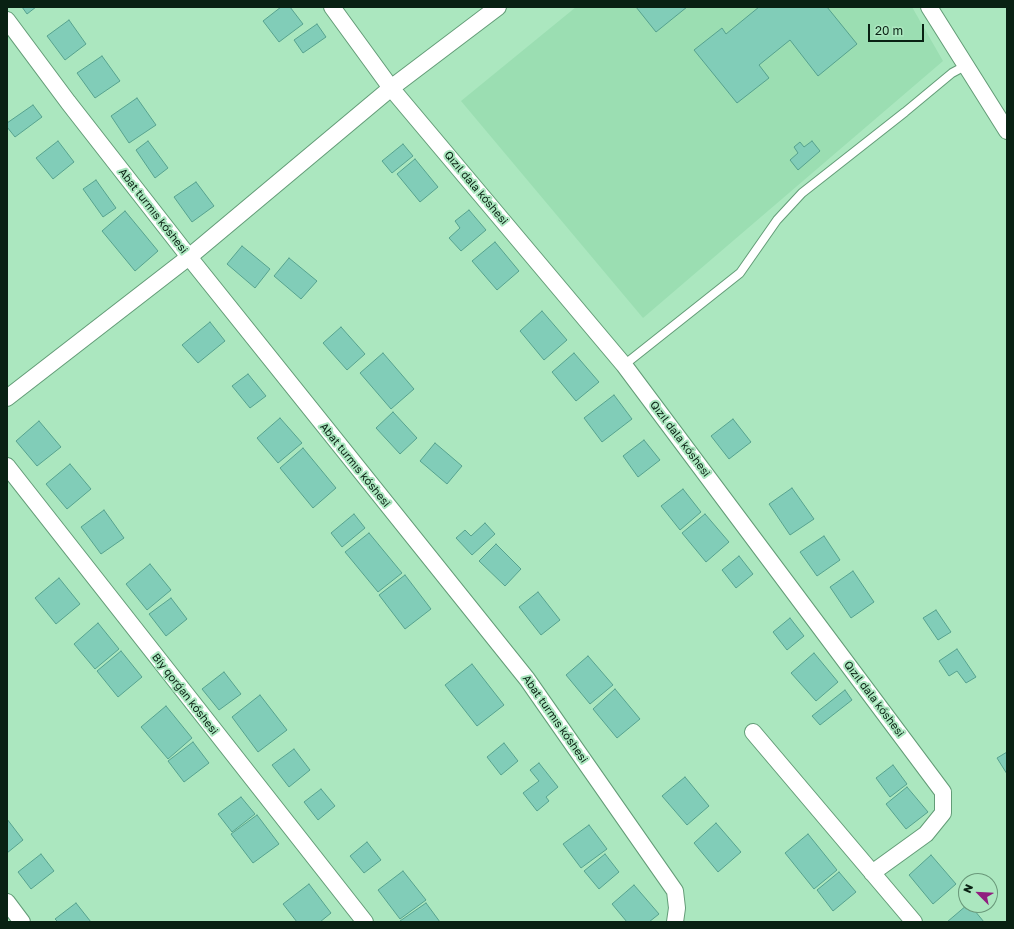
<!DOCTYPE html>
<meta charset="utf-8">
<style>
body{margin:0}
#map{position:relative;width:1014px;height:929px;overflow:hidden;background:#abe7bf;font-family:"Golos Text",sans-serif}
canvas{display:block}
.frame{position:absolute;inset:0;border:8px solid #092113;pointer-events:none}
.north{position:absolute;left:958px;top:873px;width:40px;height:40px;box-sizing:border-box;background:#abe7bf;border:1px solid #6a987a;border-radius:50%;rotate:294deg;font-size:11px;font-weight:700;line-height:16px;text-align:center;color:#092113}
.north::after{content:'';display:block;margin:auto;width:14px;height:18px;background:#901e7f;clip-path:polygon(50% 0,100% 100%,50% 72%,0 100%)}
.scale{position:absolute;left:868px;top:24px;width:56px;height:18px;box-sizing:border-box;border:2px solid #092113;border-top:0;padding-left:5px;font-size:12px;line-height:14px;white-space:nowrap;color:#092113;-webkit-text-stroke:3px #abe7bf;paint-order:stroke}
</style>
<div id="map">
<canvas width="1014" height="929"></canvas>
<div class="frame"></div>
<div class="north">N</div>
<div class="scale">20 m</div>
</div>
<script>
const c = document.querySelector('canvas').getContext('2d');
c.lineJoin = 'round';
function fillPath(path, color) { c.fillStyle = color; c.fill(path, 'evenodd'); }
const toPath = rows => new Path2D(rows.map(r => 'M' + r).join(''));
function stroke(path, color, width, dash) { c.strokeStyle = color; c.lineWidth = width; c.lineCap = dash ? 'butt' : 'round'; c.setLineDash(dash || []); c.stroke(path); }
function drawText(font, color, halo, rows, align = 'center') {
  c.font = font + ' "Golos Text",sans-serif'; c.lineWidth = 4; c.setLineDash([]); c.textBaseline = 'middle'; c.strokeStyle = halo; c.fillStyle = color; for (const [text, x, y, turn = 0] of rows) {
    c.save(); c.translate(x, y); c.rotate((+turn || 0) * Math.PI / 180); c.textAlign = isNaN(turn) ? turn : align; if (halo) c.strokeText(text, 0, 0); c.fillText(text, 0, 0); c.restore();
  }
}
const built = toPath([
 [576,7,912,7,943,61,643,318,461,101]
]);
const building = toPath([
 [22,7,36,7,27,14,22,7],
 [281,7,290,7,303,24,279,42,263,21,281,7],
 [636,7,687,7,656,32,636,7],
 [759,7,827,7,857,44,818,76,790,40,759,65,769,78,737,103,694,50,722,28,726,34,759,7],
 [69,20,86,44,65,60,47,36,69,20],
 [317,24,326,37,303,53,294,40,317,24],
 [102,56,120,81,95,98,77,73,102,56],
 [137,98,156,125,129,143,111,116,137,98],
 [33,105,42,117,15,137,7,127,7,123,33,105],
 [58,141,74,162,53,179,36,158,58,141],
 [148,141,168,168,155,178,136,150,148,141],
 [812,141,820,151,798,170,790,160,798,153,794,147,800,142,804,147,812,141],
 [403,144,413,156,392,173,382,161,403,144],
 [415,159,438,187,420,202,397,174,415,159],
 [96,180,116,208,103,217,83,189,96,180],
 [196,182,214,206,192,222,174,197,196,182],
 [469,210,486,230,461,251,449,238,460,228,455,221,469,210],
 [125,211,158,251,135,271,102,231,125,211],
 [495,242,519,271,497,290,472,261,495,242],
 [242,246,270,269,255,288,227,264,242,246],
 [289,258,317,281,301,299,274,276,289,258],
 [542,311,567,340,544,360,520,331,542,311],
 [210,322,225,341,198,363,182,345,210,322],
 [341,327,365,354,347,370,323,343,341,327],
 [383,353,414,389,391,409,360,373,383,353],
 [574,353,599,382,576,401,552,372,574,353],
 [248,374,266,396,250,408,232,386,248,374],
 [614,395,632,419,602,442,584,418,614,395],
 [393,412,417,438,400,454,376,428,393,412],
 [280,418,302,443,278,463,257,438,280,418],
 [733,419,751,442,729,459,711,436,733,419],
 [39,421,61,447,37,466,16,441,39,421],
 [644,440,660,460,638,477,623,456,644,440],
 [435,443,462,466,447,484,420,461,435,443],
 [303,448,336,488,313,508,280,468,303,448],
 [70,464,91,489,67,509,46,484,70,464],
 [792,488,814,519,790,535,769,504,792,488],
 [683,489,701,512,680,530,661,506,683,489],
 [104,510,124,538,101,554,81,527,104,510],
 [354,514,365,528,342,547,331,533,354,514],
 [705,514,729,542,706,562,682,533,705,514],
 [485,523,495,534,472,555,456,538,465,530,471,536,485,523],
 [369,533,402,573,378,592,345,552,369,533],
 [824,536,840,560,817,576,800,552,824,536],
 [496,544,521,569,505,586,479,561,496,544],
 [739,556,753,574,736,588,722,570,739,556],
 [150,564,171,590,147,610,126,584,150,564],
 [853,571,874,602,851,618,830,587,853,571],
 [405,575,431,609,405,629,379,595,405,575],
 [59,578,80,604,56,624,35,598,59,578],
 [538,592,560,620,541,635,519,607,538,592],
 [171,598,187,619,166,636,149,614,171,598],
 [936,610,951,632,938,640,923,618,936,610],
 [790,618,804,636,787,650,773,632,790,618],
 [98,623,119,649,95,669,74,644,98,623],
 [957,649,976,677,966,683,957,671,949,676,939,661,957,649],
 [121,651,142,677,118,697,97,671,121,651],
 [814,653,838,682,816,701,791,673,814,653],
 [588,656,613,685,590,704,566,675,588,656],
 [472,664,504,705,477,726,445,685,472,664],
 [224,672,241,694,219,710,202,689,224,672],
 [615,689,640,719,617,738,593,709,615,689],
 [845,690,852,700,820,725,812,716,845,690],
 [260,695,287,730,258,752,232,717,260,695],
 [166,706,192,738,168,759,141,727,166,706],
 [193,742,209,763,184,782,168,761,193,742],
 [504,743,518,761,501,775,487,757,504,743],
 [294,749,310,770,289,787,272,765,294,749],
 [1007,752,1007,774,997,758,1007,752],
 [539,763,558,787,546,797,549,801,537,811,523,793,539,781,530,770,539,763],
 [893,765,907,784,890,797,876,778,893,765],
 [685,777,709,806,687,825,662,796,685,777],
 [907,787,928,812,906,829,886,804,907,787],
 [321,789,335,806,318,820,304,802,321,789],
 [241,797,255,814,232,832,218,814,241,797],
 [257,815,279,844,253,863,231,834,257,815],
 [7,819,23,840,7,853,7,819],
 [716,823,741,852,718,872,694,843,716,823],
 [589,825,607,849,581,868,563,844,589,825],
 [808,834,837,870,814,889,785,853,808,834],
 [367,842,381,860,364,873,350,856,367,842],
 [41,854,54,871,31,889,18,872,41,854],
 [605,854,619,872,599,889,584,871,605,854],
 [931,855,956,884,933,904,909,875,931,855],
 [403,871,426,900,400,919,378,890,403,871],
 [839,872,856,892,833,911,817,890,839,872],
 [309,884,331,913,320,922,297,922,283,904,309,884],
 [634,885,659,914,649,922,627,922,612,904,634,885],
 [76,903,91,922,58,922,55,919,76,903],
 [426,903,440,922,401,922,400,921,426,903],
 [967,905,970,905,984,922,947,922,967,905]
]);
const lane = toPath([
 [624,365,740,273,777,220,802,193,905,112,952,73,965,66]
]);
const street = toPath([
 [332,7,391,88,624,365,943,792,943,813,926,834,872,873],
 [929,7,1007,131],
 [7,20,68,102,189,257,527,679,675,891,677,908,675,922],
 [7,398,189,257,391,88,498,7],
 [7,466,365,922],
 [753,732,914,922],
 [7,902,22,922]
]);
const streetNames = [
 ["Qızıl dala kóshesi",476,188,50],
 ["Abat turmıs kóshesi",153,211,52],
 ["Qızıl dala kóshesi",680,439,53],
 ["Abat turmıs kóshesi",355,465,51],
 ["Biy qorǵan kóshesi",185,694,52],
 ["Qızıl dala kóshesi",874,699,53],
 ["Abat turmıs kóshesi",555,719,55]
];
fillPath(built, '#9bdeb2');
fillPath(building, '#81cdb8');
stroke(building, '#56a28e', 1);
stroke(lane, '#639c77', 10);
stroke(street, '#639c77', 18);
stroke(lane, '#fff', 8);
stroke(street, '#fff', 16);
drawText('11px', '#092113', '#abe7bf', streetNames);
</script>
